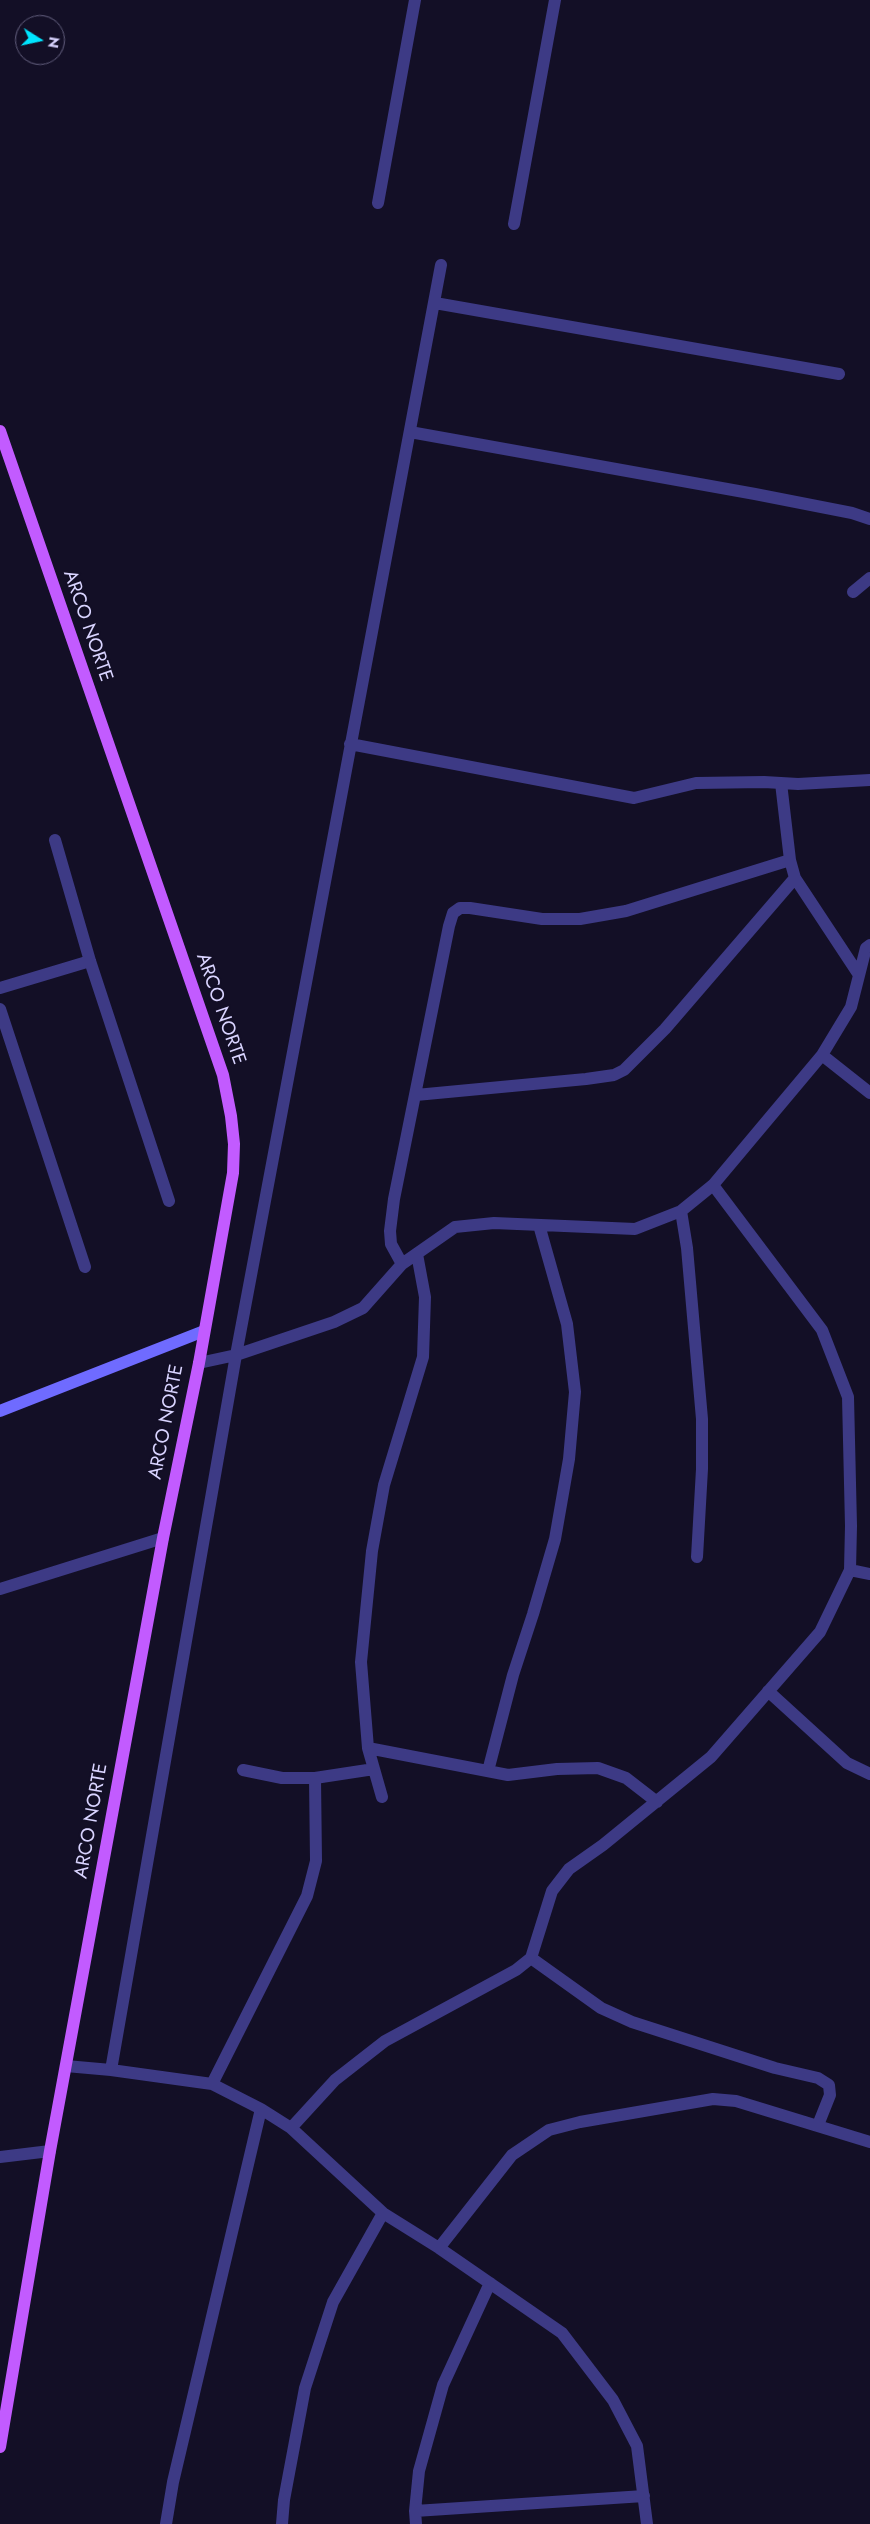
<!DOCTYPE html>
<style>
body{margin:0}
#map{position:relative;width:870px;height:2524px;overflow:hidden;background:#130f26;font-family:Jost,sans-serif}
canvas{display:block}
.north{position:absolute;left:15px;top:15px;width:50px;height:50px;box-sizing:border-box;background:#130f26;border:1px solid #625e7d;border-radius:50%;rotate:100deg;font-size:14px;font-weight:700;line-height:20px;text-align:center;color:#d9d4ff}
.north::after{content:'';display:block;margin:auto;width:18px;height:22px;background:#00e5ff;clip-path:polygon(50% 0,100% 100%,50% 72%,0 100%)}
</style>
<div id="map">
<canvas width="870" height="2524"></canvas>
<div class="north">N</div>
</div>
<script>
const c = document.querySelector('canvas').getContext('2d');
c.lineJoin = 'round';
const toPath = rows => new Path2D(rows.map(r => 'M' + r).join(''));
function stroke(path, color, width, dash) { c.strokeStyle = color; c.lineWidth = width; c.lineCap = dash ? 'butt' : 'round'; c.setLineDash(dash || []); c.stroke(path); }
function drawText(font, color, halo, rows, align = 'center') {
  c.font = font + ' Jost,sans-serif'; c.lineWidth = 4; c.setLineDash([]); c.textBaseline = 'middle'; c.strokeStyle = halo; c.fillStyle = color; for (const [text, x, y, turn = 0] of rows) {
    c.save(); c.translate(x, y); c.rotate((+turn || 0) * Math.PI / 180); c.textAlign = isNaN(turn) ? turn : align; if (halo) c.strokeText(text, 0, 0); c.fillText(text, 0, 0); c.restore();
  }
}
const street = toPath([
 [378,203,415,0],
 [514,224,555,0],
 [435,303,839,374],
 [410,432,755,494,852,513,870,519],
 [853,592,870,578],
 [350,744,634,798,696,783,764,782,798,784,870,780],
 [781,783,790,860,795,878,859,975],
 [55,840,90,961,169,1201],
 [0,988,90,961],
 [0,1009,85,1267],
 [822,1055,870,1093],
 [416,1095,586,1079,614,1075,624,1070,665,1029,795,878],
 [681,1211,687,1248,702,1419,702,1469,697,1557],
 [402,1264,391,1244,390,1231,394,1199,449,926,453,913,460,908,470,908,542,919,580,919,626,911,790,860],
 [199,1363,236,1355,334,1322,363,1308,402,1264,455,1227,494,1223,635,1229,681,1211,713,1185,822,1055,851,1007,866,948,870,945],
 [850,1570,870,1574],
 [0,1589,163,1538],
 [768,1691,847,1763,870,1774],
 [368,1748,508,1775,557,1769,598,1768,626,1778,657,1802],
 [243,1770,282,1778,315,1778,374,1769],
 [488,1771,513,1675,533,1614,555,1539,569,1459,575,1392,567,1324,539,1225],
 [382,1797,368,1748,361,1662,372,1551,384,1485,423,1357,425,1297,417,1254],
 [531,1958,601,2008,632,2022,775,2068,818,2078,829,2085,830,2095,818,2125],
 [66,2066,111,2070,212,2084,261,2109,291,2128,383,2213,439,2248,562,2333,613,2400,637,2446,647,2524],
 [111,2070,236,1355,441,265],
 [212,2084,307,1896,316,1861,315,1778],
 [291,2128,335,2080,385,2041,516,1970,531,1958,552,1891,569,1869,603,1845,711,1757,820,1632,850,1570,851,1526,848,1397,822,1330,713,1185],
 [0,2157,50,2151],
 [439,2248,512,2155,549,2130,580,2122,713,2099,736,2101,870,2142],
 [415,2511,644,2496],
 [166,2524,173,2482,261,2109],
 [282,2524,284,2500,305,2388,333,2302,383,2213],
 [416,2524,415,2511,419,2471,443,2385,490,2283]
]);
const secondary = toPath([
 [0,1411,204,1331]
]);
const primary = toPath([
 [0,431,223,1075,231,1116,234,1144,233,1173,199,1363,163,1538,50,2151,0,2447]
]);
const streetNames = [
 ["ARCO NORTE",87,626,71],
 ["ARCO NORTE",220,1009,71],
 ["ARCO NORTE",167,1422,-79],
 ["ARCO NORTE",92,1821,-80]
];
stroke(street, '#3d3a85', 12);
stroke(secondary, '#6f6bff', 12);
stroke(primary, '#c25bff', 12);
drawText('19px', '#d9d4ff', '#130f26', streetNames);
</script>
